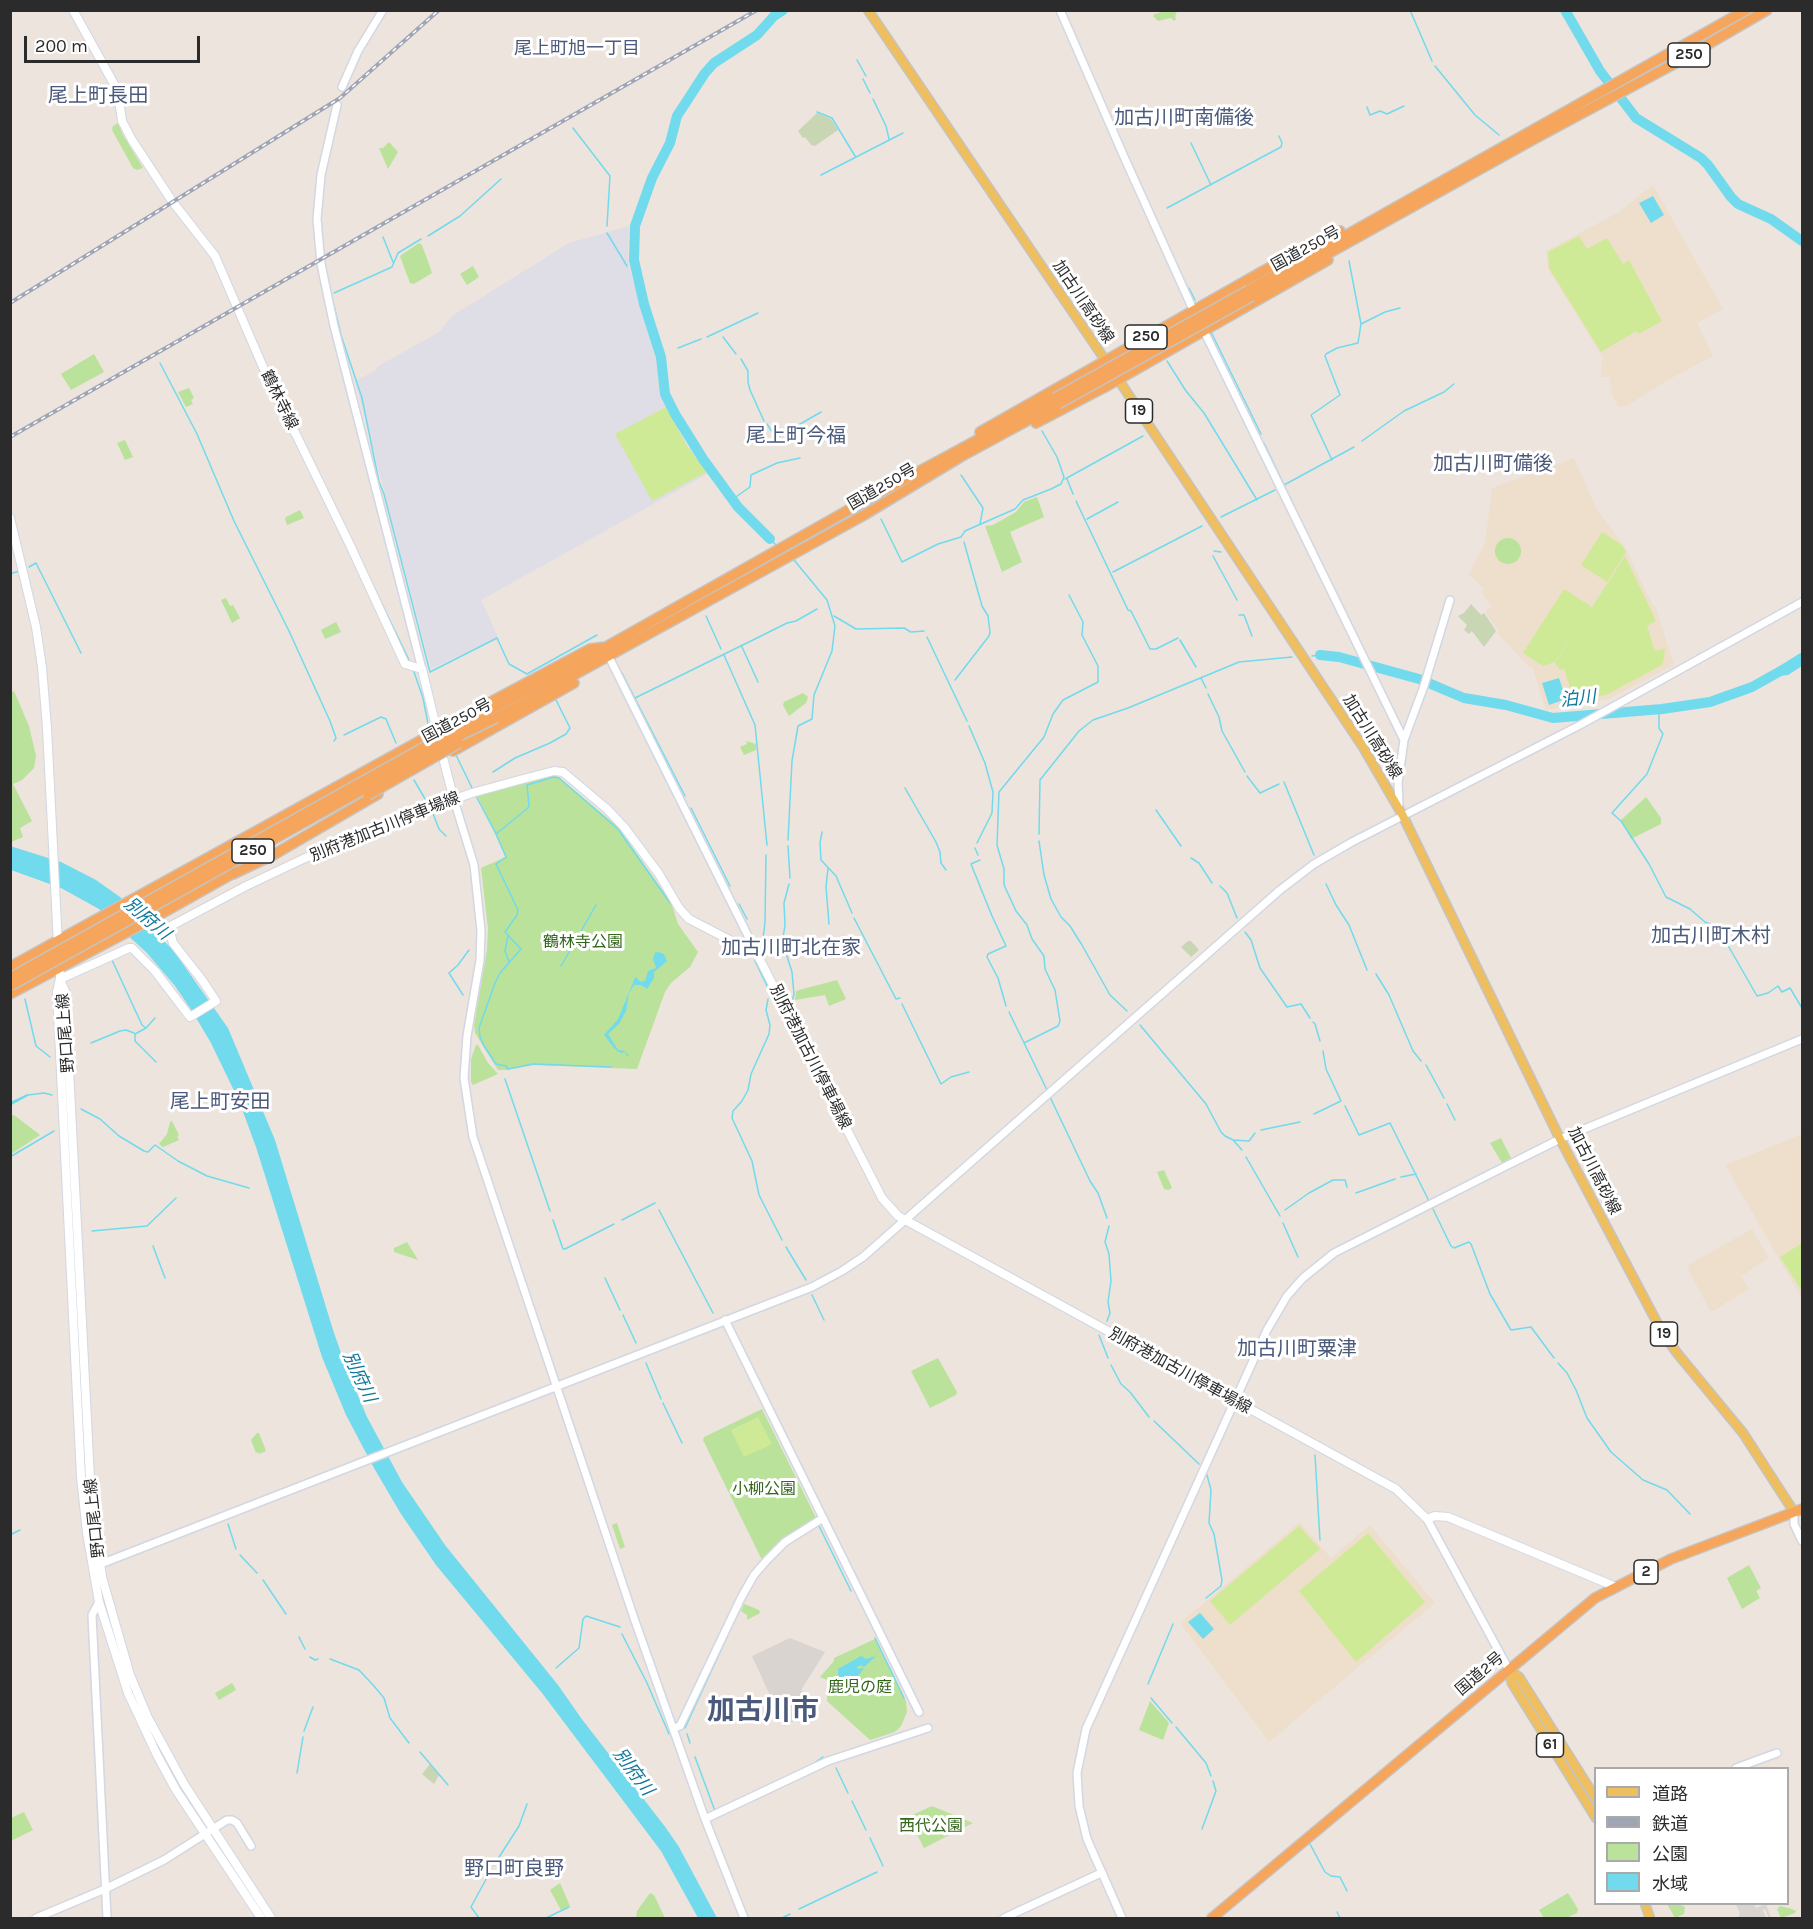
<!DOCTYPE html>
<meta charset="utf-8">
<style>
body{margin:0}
#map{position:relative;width:1813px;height:1929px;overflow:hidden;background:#ece4dd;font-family:Karla,"Noto Sans JP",sans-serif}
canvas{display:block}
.frame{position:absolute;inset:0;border:12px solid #2b2b2b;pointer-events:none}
.legend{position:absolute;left:1594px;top:1767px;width:195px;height:138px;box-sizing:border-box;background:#fff;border:2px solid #aaa;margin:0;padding:8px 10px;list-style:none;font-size:18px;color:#2b2b2b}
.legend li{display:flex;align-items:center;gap:12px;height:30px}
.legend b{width:30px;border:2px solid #aaa}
.scale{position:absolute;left:24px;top:36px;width:176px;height:27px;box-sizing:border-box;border:3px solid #2b2b2b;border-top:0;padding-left:8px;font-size:18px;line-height:21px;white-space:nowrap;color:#2b2b2b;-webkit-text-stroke:4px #fff;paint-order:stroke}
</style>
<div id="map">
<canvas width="1813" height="1929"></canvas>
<div class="frame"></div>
<ul class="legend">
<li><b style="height:8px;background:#efbe5f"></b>道路</li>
<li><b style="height:8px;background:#a0a5b5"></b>鉄道</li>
<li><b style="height:16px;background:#bae29a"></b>公園</li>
<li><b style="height:16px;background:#71daed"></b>水域</li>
</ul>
<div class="scale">200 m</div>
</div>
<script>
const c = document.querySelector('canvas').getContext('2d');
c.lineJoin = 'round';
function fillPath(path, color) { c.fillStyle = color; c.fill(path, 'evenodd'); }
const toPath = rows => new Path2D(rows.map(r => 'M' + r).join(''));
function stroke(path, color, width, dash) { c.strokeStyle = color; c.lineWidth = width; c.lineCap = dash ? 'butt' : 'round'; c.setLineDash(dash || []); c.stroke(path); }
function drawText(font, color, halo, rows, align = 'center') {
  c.font = font + ' Karla,"Noto Sans JP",sans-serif'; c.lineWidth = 6; c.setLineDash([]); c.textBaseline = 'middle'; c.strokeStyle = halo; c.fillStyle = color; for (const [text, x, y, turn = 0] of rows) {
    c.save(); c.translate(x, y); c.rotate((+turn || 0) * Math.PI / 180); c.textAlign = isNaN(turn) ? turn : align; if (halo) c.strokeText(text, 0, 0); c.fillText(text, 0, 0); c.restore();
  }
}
const industrial = toPath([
 [629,226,628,248,629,267,655,346,664,400,686,444,709,473,481,600,498,637,431,669,355,381,375,371,377,367,439,332,452,316,569,243]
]);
const education = toPath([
 [1653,185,1723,309,1697,323,1713,356,1666,381,1627,406,1620,407,1617,405,1611,391,1610,377,1601,377,1601,364,1603,358,1548,269,1546,251,1619,212],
 [1574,458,1596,508,1626,549,1653,606,1655,605,1674,665,1609,699,1546,710,1532,667,1529,667,1497,633,1498,629,1485,612,1492,607,1481,592,1484,589,1469,574,1485,543,1492,488],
 [1802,1134,1802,1299,1725,1165],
 [1752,1229,1769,1258,1741,1276,1749,1289,1713,1311,1710,1311,1688,1269,1688,1265],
 [1300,1522,1331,1558,1370,1525,1435,1603,1269,1742,1180,1623]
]);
const green = toPath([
 [1165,11,1177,11,1175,17,1176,19,1174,21,1171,18,1158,21,1153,16,1155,14],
 [118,123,123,135,143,168,137,170,133,168,112,130,113,126],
 [389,142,398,152,388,169,379,148,383,148],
 [419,243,422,245,432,273,414,284,410,283,400,256],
 [473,266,479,277,467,285,460,274],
 [94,354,104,372,71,390,61,374],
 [189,388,194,398,191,400,193,404,186,407,178,392],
 [125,440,133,457,125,460,117,443],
 [1037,497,1044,517,1010,532,1022,562,1002,572,985,526,993,525,1016,512,1024,502],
 [300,510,304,518,287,525,285,519,286,517],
 '1495 551a13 13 0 1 1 26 0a13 13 0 1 1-26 0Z',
 [226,598,230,606,233,605,240,618,232,623,221,600],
 [336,622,341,632,325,639,321,630],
 [14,691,29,726,36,756,34,768,22,780,13,784,32,821,20,828,23,837,11,842,10,693],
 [803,693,808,697,806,703,789,716,783,705,784,702],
 [746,741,756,744,756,750,744,755,740,747,747,744],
 [556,775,617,826,671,902,678,924,698,952,690,967,671,983,665,992,637,1069,534,1065,507,1070,498,1070,475,1033,474,1025,487,950,488,929,481,868,506,857,477,795],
 [1646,797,1661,818,1661,824,1631,839,1621,820],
 [837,980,846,999,829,1006,825,995,795,1000,796,991,799,990],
 [476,1045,478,1045,488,1063,498,1074,473,1085,471,1082,471,1059],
 [14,1115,40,1135,11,1154,11,1116],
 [172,1121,179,1135,177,1136,179,1140,163,1147,159,1144,167,1134,170,1122],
 [1501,1138,1511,1158,1502,1163,1490,1143],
 [1164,1170,1172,1188,1168,1190,1164,1189,1157,1172],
 [407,1242,412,1250,418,1260,394,1252,394,1248],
 [938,1358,957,1392,956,1395,930,1408,911,1371],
 [762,1409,816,1518,784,1539,764,1559,761,1558,703,1440,704,1437],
 [257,1433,259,1433,266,1451,259,1454,258,1452,256,1453,251,1440],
 [617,1523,625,1547,620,1549,612,1525],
 [1749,1565,1761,1588,1756,1591,1760,1598,1742,1609,1727,1578],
 [744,1604,759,1610,760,1613,747,1620,747,1615,741,1611],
 [875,1639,906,1701,907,1712,901,1726,895,1732,870,1740,827,1701,827,1680,820,1677,834,1661,834,1658],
 [232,1683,236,1690,219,1700,215,1693],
 [1150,1701,1169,1723,1163,1740,1139,1730],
 [932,1806,973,1823,924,1848,908,1817],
 [24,1812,33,1830,11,1841,11,1818],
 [560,1883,570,1906,561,1910,550,1890],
 [650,1893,654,1895,665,1918,636,1918,637,1911],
 [1568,1893,1578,1909,1577,1913,1567,1918,1544,1918,1539,1910],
 [1667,1904,1678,1904,1685,1907,1684,1914,1675,1918],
 [1780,1906,1792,1909,1796,1911,1795,1913,1781,1918,1777,1909]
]);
const cemetery = toPath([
 [817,113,831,119,838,130,815,146,811,145,805,137,803,138,798,131],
 [1471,604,1481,615,1484,613,1496,631,1484,647,1472,631,1469,634,1464,630,1467,625,1458,616,1464,613],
 [1188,941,1191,941,1199,950,1191,957,1181,947],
 [430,1764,439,1775,434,1784,422,1774]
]);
const pitch = toPath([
 [1579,236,1587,249,1607,238,1623,264,1629,260,1662,321,1639,334,1636,331,1601,352,1549,268,1548,252],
 [666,407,686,444,707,472,652,501,615,434],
 [1602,532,1622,545,1626,552,1607,582,1581,565],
 [1625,556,1656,621,1647,626,1655,651,1665,648,1664,658,1662,665,1606,695,1579,700,1573,697,1564,669,1560,670,1555,663,1586,615,1555,662,1543,666,1523,653,1564,589,1592,607],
 [1802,1243,1802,1291,1780,1257],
 [758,1417,772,1444,744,1457,731,1430],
 [1299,1526,1320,1549,1230,1625,1210,1601],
 [1368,1533,1425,1602,1356,1662,1299,1591]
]);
const plaza = toPath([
 [790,1638,825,1652,801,1690,820,1709,784,1726,752,1656],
 [1736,1904,1754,1904,1756,1908,1766,1904,1771,1918,1769,1918,1765,1909,1763,1910,1766,1918,1738,1918,1740,1914]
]);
const water = toPath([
 [1653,196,1664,215,1651,223,1639,203],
 [1802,652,1802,666,1788,675,1779,676,1775,669],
 [1559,678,1566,699,1549,705,1542,683],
 [10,846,61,862,96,880,120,897,173,950,228,1028,275,1140,333,1330,347,1370,367,1417,402,1482,445,1545,558,1685,581,1718,666,1828,679,1847,717,1918,698,1918,661,1851,542,1693,436,1565,401,1514,374,1468,346,1415,322,1357,256,1147,239,1101,211,1043,192,1011,175,986,147,953,99,909,61,888,11,870],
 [658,952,664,954,667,961,654,972,654,978,647,989,641,985,634,985,629,993,626,1011,619,1024,608,1034,618,1050,625,1051,629,1056,627,1056,625,1052,621,1053,615,1049,604,1035,618,1019,635,978,636,977,640,982,645,981,648,971,656,968,653,959,655,953],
 [1200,1613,1214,1629,1203,1639,1188,1622],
 [861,1656,866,1659,876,1656,864,1667,860,1665,857,1667,857,1669,864,1668,858,1676,857,1685,853,1679,848,1680,847,1686,855,1688,842,1689,843,1684,838,1674,838,1669]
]);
const stream = toPath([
 [1410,10,1432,61],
 [857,60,866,76],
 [1435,66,1475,115,1499,135],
 [863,79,870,93],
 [873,99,886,126,889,139],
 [1367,107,1370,115,1380,111,1387,114,1404,106],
 [817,112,832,118,855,156],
 [573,128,610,176,607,226],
 [1191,143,1211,185],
 [821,175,903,133],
 [1167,208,1281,147,1282,143,1279,136],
 [607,233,627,266],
 [428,236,460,216,501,179],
 [383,237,393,262],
 [1349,261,1361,324,1385,312,1400,308],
 [326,272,341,335,362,398,379,482,384,494,430,672,497,638,509,664,527,674,597,635],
 [1189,288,1195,300],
 [334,293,392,267,398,253,421,239],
 [1211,332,1261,434],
 [707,337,758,313],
 [723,337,736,354],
 [678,348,701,339],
 [741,359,748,371,748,382,750,390,764,421],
 [1167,361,1186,391,1204,413,1257,500],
 [160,363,197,434,234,521,289,631,330,721,336,738,334,741],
 [767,424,776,438,821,412],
 [1362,441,1404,411,1444,392,1454,384],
 [1264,443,1284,485],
 [309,453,409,660],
 [1332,460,1311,415,1340,395,1325,356,1326,354,1337,348,1358,343,1361,324],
 [961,475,983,508,980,524],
 [1065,479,1143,436],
 [1067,479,1073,494],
 [1284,485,1354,447],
 [1290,497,1293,505],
 [733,499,750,487,751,475,777,463,800,458],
 [1076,501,1128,610,1131,611,1150,649,1156,649,1178,638],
 [1297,513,1299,518],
 [1221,517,1275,490],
 [881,519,902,562,938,544,961,537,965,531,1015,509,1023,500,1051,489,1061,484,1064,477,1057,457,1042,431],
 [1087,519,1118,502],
 [1308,536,1323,565],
 [770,539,776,545],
 [1214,551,1221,552],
 [1213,556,1237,600],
 [29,567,36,563,81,653],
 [1113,572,1202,526],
 [10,574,19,571],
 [1239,615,1244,615,1252,636],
 [706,616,721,649],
 [834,616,856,629,904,628,911,632,924,631],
 [927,637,967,721],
 [1180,640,1196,667],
 [742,647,758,682],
 [724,655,755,725,767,845],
 [1312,656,1320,655],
 [413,669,423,698,429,729],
 [622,673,685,796],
 [1201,678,1206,688],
 [955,680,989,636,990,632,988,616,982,606,964,542],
 [1208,694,1219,717,1222,731,1245,772],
 [635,698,759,637,787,623,796,621,817,609],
 [1659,710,1659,728,1663,734,1647,774,1612,813,1621,821,1649,864,1666,897,1690,909,1705,922,1718,928,1757,996,1768,993,1778,986,1782,992,1790,988,1802,1008],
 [969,726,985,763,993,792,992,813,977,843],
 [344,735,381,717,386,719,396,743],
 [456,755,473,790],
 [493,772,515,758,550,743,566,734,570,728,556,700],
 [1247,776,1260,793,1279,784],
 [414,780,428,804],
 [1284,782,1314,855],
 [905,788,936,842,940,852,941,863,946,870],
 [475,794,496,834,528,808,529,805,527,785,554,777,559,778,618,829,670,903],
 [691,808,730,886],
 [1156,810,1181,846],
 [432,811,439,829,446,836],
 [822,832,820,843,821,860,836,876,852,913],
 [496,834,506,857,496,864,518,910,517,915,505,932,521,949,500,973,495,983,479,1028,480,1037,484,1046,496,1064,506,1066,508,1069,533,1064,611,1067],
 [1039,834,1040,780,1079,731,1093,720,1128,708,1239,662,1292,657],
 [788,840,792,761,798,726,812,719,814,695,832,651,835,626,827,600,794,560],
 [1039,841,1044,875,1051,899,1061,917,1070,926,1082,945,1110,995,1127,1011],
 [788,846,790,878],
 [975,848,978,855],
 [1191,858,1199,863,1212,883],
 [980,860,971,864,992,916,1006,946,988,954,987,957,998,978,1006,1006],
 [828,868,826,887,829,924],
 [1326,884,1336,905,1349,925,1367,970],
 [1220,886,1227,893,1237,918],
 [739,904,747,919],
 [854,918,896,999,900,998],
 [1245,932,1251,940,1260,968,1287,1007,1301,1004,1310,1018],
 [508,936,505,951,509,962],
 [782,944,785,925,784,903,789,884],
 [785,950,792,972,794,994,792,1002,810,1038],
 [759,952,762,946,765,923,766,855],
 [756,959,755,961,769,990],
 [112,960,142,1025,146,1028],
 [561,966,596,905],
 [1376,974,1389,995,1413,1051,1421,1061],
 [463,995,449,973,458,965,469,950],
 [25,999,36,1046,50,1057],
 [768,999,766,1010,770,1025,769,1034,751,1074,748,1090,742,1101,733,1111,732,1118,752,1161,759,1195,782,1240],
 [902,1004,941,1084,951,1077,969,1072],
 [1009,1012,1047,1090],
 [155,1018,146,1028,135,1034,135,1041,156,1062],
 [1313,1022,1315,1024,1320,1041],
 [1140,1025,1206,1104,1221,1132,1225,1136,1233,1140,1242,1150],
 [811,1041,849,1117],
 [91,1043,120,1031,126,1030,134,1033],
 [1024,1043,1058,1026,1060,1021,1055,990,1045,969,1044,956,1032,939,1027,925,1016,911,1004,885,1004,869,997,845,999,792,1044,737,1053,714,1063,700,1098,682,1098,666,1082,635,1083,622,1069,595],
 [1426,1065,1444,1098],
 [505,1079,550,1211],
 [1050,1097,1090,1181,1098,1193,1107,1218],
 [10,1103,27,1095],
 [1447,1104,1455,1120],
 [10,1105,28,1095,44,1093,52,1095],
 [1345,1106,1359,1135,1390,1123,1430,1203],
 [81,1109,100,1119,119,1136,144,1151,148,1152,155,1145,178,1161,207,1176,249,1188],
 [1314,1114,1341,1101,1326,1069,1323,1051],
 [1261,1130,1300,1122],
 [1233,1140,1249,1141,1255,1133],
 [10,1157,54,1131],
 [1246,1157,1280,1216],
 [1401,1177,1416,1174],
 [1356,1193,1395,1179],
 [1432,1207,1451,1246,1454,1248,1469,1242,1471,1244,1490,1294,1511,1330,1531,1327,1554,1358],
 [659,1210,713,1313],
 [1285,1210,1309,1193,1333,1180,1345,1180,1347,1187],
 [553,1220,563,1249,565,1249,614,1224],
 [622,1220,655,1203],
 [1283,1223,1298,1257],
 [92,1231,147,1226,176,1198],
 [153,1246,165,1278],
 [786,1247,806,1280],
 [605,1278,620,1310],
 [812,1295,824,1320],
 [623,1315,636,1343],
 [1107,1321,1110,1313,1108,1302,1111,1281,1109,1254,1105,1242,1109,1226],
 [1099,1335,1108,1358],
 [646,1363,661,1399],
 [1558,1363,1567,1373,1576,1390,1587,1418,1611,1452,1643,1480,1667,1490,1690,1514],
 [1111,1365,1121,1384,1130,1392,1149,1417],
 [663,1403,682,1443],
 [1154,1421,1199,1464],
 [1315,1455,1320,1540],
 [228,1524,236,1549],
 [819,1526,851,1591],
 [10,1535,20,1530],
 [240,1555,257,1573],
 [263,1580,286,1614],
 [1206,1598,1221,1586,1222,1580,1214,1534,1209,1523,1211,1490,1207,1475],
 [622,1634,647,1683,669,1734],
 [299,1637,305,1649],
 [875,1638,904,1698],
 [310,1657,315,1660,318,1659],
 [330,1659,359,1670,374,1686,384,1698,390,1718,409,1743],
 [556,1668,579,1648,583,1619,586,1616,620,1627],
 [1148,1684,1173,1624],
 [1151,1698,1172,1723],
 [1176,1727,1206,1763,1211,1776],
 [685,1728,727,1637],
 [304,1731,313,1707],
 [687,1734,690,1743],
 [420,1752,448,1785],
 [695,1757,715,1811],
 [811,1765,823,1757],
 [836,1768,848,1793],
 [297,1773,303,1737],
 [852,1801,866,1830],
 [1202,1829,1216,1791,1213,1781],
 [870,1838,883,1866],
 [1310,1844,1325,1872,1331,1876,1340,1877,1347,1891],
 [494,1865,519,1826,527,1804],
 [799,1909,877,1872],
 [1337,1912,1340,1918],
 [479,1918,471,1907,490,1872],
 [546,1918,569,1907],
 [782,1918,790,1914]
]);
const river = toPath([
 [1565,10,1600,71,1636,118,1701,158,1708,165,1731,197,1738,204,1771,219,1802,241],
 [770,539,738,507,703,459,675,414,665,394,661,357,644,304,634,260,635,226,652,178,670,143,677,116,705,73,714,63,757,35,774,16,783,10],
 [1320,655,1339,657,1419,679,1464,698,1506,705,1553,718,1662,709,1710,702,1752,687,1802,659]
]);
const tertiary = toPath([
 [1060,10,1125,159,1195,314],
 [342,87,358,51,383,10],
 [337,105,321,175,317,219,321,264,334,326,422,669],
 [1202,327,1404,740,1398,783,1399,805],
 [607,653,756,952],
 [1404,740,1424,686,1450,600],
 [454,800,474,865,481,931,480,960,467,1036,464,1078,473,1137,635,1621,705,1819,744,1918],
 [725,1320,919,1712],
 [1794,1512,1794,1524,1802,1541],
 [1427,1519,1509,1670],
 [98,1565,812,1287,842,1271,863,1257,1280,890,1314,864,1352,842,1580,725,1802,602],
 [99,1602,92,1615,107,1918],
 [674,1728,680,1726,741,1598,754,1575,767,1560,785,1542,823,1518],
 [1736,1768,1777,1753],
 [705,1819,828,1761,928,1728],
 [36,1918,105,1889,164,1860,227,1820,232,1820,237,1823,251,1846],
 [1004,1918,1101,1873],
 [1122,1918,1087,1839,1079,1806,1077,1773,1086,1729,1267,1330,1287,1296,1303,1278,1334,1253,1500,1169,1560,1139,1802,1039]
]);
const secondary = toPath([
 [73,10,114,84,118,93,122,121,132,140,172,201,215,256,263,367,350,545,405,664,422,669,438,735],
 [10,518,36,627,42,667,47,728,58,945],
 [441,750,454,800],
 [59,963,60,979,57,992,81,1477,87,1533,99,1602,128,1693,157,1755,176,1790,261,1918],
 [60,979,129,948,132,948,155,971,190,1017,216,1001,202,980,173,943,169,927,246,886,303,859,432,807,472,793,523,779,554,771,563,772,607,809,624,827,659,874,679,908,689,919,749,950,756,952,882,1198,898,1216,1396,1489,1427,1519,1435,1516,1448,1517,1616,1587],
 [60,980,65,991,91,1498,102,1577,130,1675,148,1718,184,1784,271,1918]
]);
const primary = toPath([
 [868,10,1118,379,1363,747,1403,816,1560,1139,1661,1330,1677,1353,1743,1433,1794,1512],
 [1509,1670,1512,1683,1596,1818],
 [1509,1670,1519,1677,1596,1799],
 [1645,1904,1650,1918]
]);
const trunk = toPath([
 [1249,290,1746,10],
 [1252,296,1534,139,1672,65,1767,10],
 [1036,423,1105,387,1328,260],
 [980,432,1265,270,1340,231],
 [491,710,606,647,868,499,1055,398],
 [496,718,864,515,962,456,1058,404],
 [453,751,574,683],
 [233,874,273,855,378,794],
 [10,967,485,705,590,649,606,647],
 [10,994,150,920,237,871],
 [1212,1918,1595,1598,1671,1559,1802,1509]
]);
const rail = toPath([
 [10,303,340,98,439,10],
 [10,437,757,10]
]);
const trunkBridge = toPath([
 [1055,398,1249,290],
 [1058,404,1252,296],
 [368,795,459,743],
 [10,978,491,710],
 [10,986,461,735,496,718]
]);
const shields = [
 [1689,55,42],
 [1146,337,42],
 [1139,411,27],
 [253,851,42],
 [1664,1334,27],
 [1646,1572,24],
 [1550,1745,27]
];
const shieldNames = [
 ["250",1689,55],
 ["250",1146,337],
 ["19",1139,411],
 ["250",253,851],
 ["19",1664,1334],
 ["2",1646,1572],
 ["61",1550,1745]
];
const streetNames = [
 ["国道250号",1306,249,-29],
 ["加古川高砂線",1083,302,56],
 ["鶴林寺線",279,400,64],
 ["国道250号",882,487,-30],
 ["国道250号",457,721,-28],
 ["加古川高砂線",1372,737,58],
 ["別府港加古川停車場線",385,827,-22],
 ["野口尾上線",66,1033,-94],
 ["別府港加古川停車場線",810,1057,63],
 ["加古川高砂線",1594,1171,63],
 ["別府港加古川停車場線",1180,1371,29],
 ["野口尾上線",95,1518,-96],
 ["国道2号",1480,1674,-40]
];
const parkNames = [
 ["鶴林寺公園",583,942],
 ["小柳公園",764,1489],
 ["鹿児の庭",860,1687],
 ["西代公園",931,1826]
];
const neighbourhoodNames = [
 ["尾上町旭一丁目",577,49]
];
const waterNames = [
 ["泊川",1578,699,-6],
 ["別府川",147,919,41],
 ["別府川",359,1377,65],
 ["別府川",633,1772,53]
];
const quarterNames = [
 ["尾上町長田",98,96],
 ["加古川町南備後",1184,118],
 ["尾上町今福",796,436],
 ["加古川町備後",1493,464],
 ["加古川町木村",1711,936],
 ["加古川町北在家",791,948],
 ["尾上町安田",220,1102],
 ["加古川町粟津",1297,1349],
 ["野口町良野",514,1869]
];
const townNames = [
 ["加古川市",763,1711]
];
fillPath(industrial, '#dfdde5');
fillPath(education, '#eedfcd');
fillPath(green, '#bae29a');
fillPath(cemetery, '#c8d6b4');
fillPath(pitch, '#cfea96');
fillPath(plaza, '#d9d4d0');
fillPath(water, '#71daed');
stroke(stream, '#71daed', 1.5);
stroke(river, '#71daed', 10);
stroke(tertiary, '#d2d7e3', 10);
stroke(secondary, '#d2d7e3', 10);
stroke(primary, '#c4c4c4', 11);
stroke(trunk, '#c4c4c4', 12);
stroke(tertiary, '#fff', 7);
stroke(secondary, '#fff', 8);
stroke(primary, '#efbe5f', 8);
stroke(trunk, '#f6a65c', 9);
stroke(rail, '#a0a5b5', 4);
stroke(rail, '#fff', 1.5, [4.5]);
stroke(trunkBridge, '#c4c4c4', 12, []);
stroke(trunkBridge, '#f6a65c', 9);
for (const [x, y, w] of shields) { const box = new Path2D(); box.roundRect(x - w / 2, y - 12, w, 24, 4.5); c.fillStyle = '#fff'; c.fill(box); stroke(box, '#2b2b2b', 1.5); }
drawText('bold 15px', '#2b2b2b', null, shieldNames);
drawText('16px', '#2b2b2b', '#fff', streetNames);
drawText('16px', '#33671b', '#fff', parkNames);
drawText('18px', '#4b597b', '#fff', neighbourhoodNames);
drawText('italic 18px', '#0f799b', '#fff', waterNames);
drawText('20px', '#4b597b', '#fff', quarterNames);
drawText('bold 28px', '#4b597b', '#fff', townNames);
</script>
